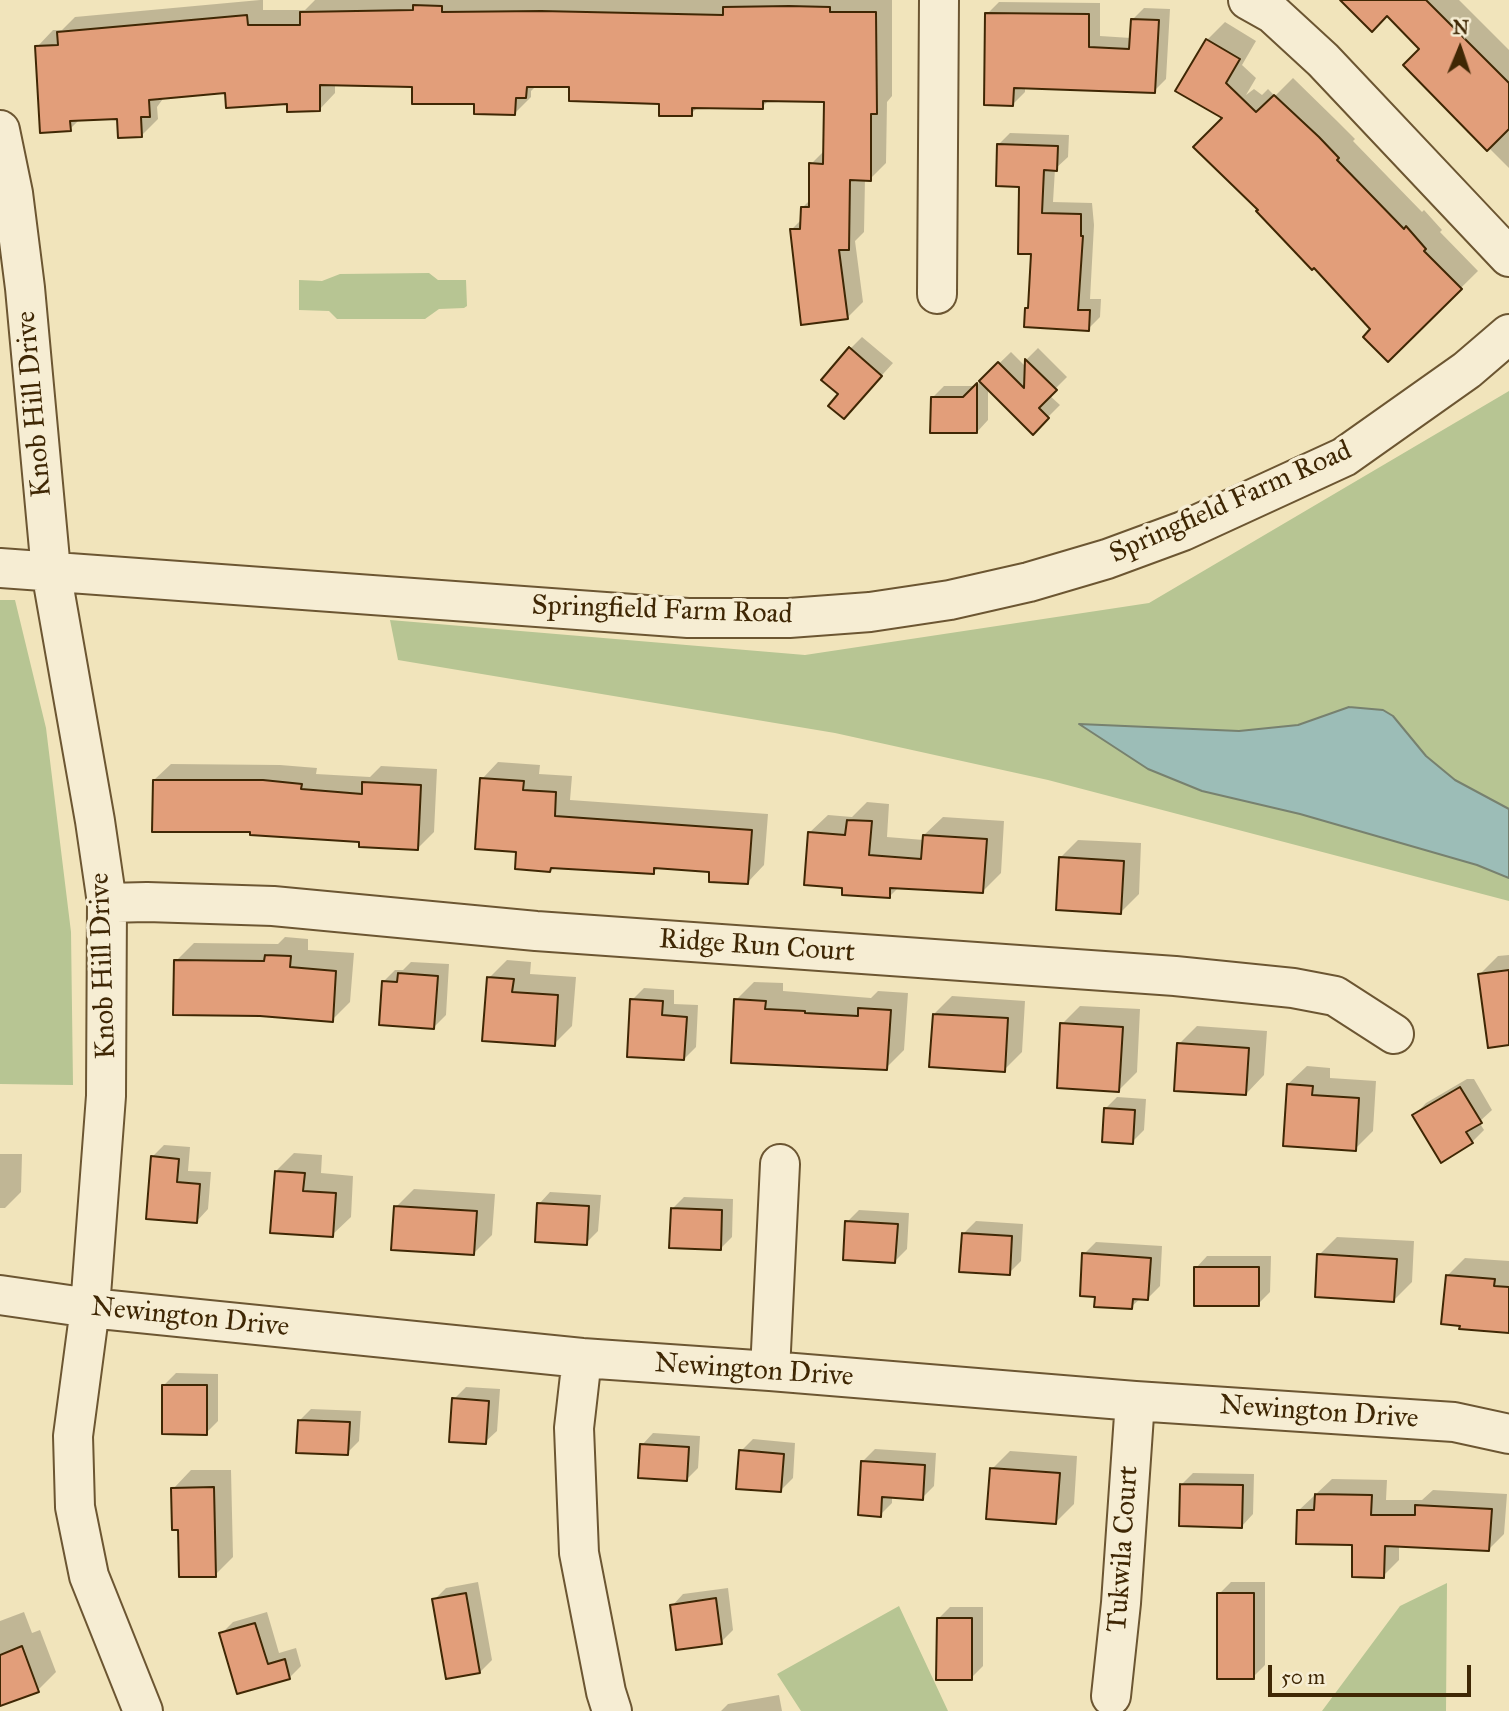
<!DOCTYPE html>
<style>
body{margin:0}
#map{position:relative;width:1509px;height:1711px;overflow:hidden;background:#f1e4bb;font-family:"IM FELL Great Primer",serif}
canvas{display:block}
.north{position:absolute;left:1425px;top:14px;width:70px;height:70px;-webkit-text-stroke:5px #f6edd3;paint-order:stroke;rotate:2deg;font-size:19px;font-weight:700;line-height:28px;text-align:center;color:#3f2704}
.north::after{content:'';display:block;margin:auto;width:24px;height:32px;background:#3f2704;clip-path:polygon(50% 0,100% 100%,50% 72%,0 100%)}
.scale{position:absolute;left:1268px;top:1665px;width:203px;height:32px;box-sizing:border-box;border:4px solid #3f2704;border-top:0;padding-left:9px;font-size:21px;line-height:24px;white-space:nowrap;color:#3f2704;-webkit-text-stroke:5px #f6edd3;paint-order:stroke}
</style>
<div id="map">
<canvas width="1509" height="1711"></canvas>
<div class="north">N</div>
<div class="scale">50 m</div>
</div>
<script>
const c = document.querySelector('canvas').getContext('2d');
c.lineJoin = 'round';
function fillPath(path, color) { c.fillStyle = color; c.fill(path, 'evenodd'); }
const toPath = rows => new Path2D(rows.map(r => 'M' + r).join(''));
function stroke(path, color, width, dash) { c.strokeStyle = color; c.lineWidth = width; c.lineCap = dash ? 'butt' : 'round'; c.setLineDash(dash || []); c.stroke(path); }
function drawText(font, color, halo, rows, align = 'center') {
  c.font = font + ' "IM FELL Great Primer",serif'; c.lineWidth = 7; c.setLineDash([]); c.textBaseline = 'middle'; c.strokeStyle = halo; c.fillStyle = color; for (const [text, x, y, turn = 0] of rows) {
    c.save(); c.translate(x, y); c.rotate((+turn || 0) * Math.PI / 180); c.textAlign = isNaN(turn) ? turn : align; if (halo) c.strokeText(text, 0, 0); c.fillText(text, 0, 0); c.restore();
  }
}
const green = toPath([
 [429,273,438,280,466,280,467,306,464,308,439,309,425,319,337,319,329,311,299,310,299,280,322,281,340,274],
 [1509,391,1509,901,1048,780,835,733,398,660,390,620,805,655,1149,603],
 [0,600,15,600,46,728,71,932,73,1085,0,1084],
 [1447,1583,1446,1711,1322,1711,1400,1606],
 [899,1606,948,1711,801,1711,777,1674]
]);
const water = toPath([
 [1349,707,1383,710,1393,716,1426,756,1455,780,1509,809,1509,878,1477,865,1300,814,1202,791,1148,769,1079,724,1239,731,1298,725,1349,707]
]);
const shadow = toPath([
 [260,0,263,0,263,10,305,10,315,0,892,0,892,96,887,102,886,163,870,179,865,179,864,232,855,241,863,302,847,318,792,229,802,219,802,208,811,199,811,164,825,150,826,100,770,99,762,107,699,106,691,114,661,102,571,85,537,85,531,91,531,97,515,113,414,85,335,84,335,93,319,110,289,102,227,91,165,96,157,107,158,119,142,135,118,117,80,119,70,129,37,47,53,30,62,30,75,17],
 [1357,0,1459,0,1509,50,1509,168,1488,147,1422,49,1387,14],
 [999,2,1100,3,1100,36,1131,38,1132,20,1144,8,1170,9,1166,79,1154,91,1025,87,1025,92,1013,104,987,14],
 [1225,22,1256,41,1242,65,1256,78,1246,95,1254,89,1262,95,1268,89,1275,96,1293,78,1336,120,1355,139,1353,141,1422,212,1424,210,1442,230,1440,232,1478,271,1388,360,1373,329,1225,118,1177,90,1207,40],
 [1010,133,1069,135,1068,157,1055,169,1053,202,1092,203,1094,225,1090,299,1101,299,1100,317,1088,329,1026,309,1030,305,1033,252,1021,185,998,145],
 [862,337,893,363,855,405,841,394,850,349],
 [1038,348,1067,377,1049,395,1060,405,1033,432,988,388,988,420,977,432,932,398,944,386,976,386,1011,352,1027,368,1027,359],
 [498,762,540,765,539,774,572,776,570,800,768,814,764,865,748,882,711,870,659,867,653,873,553,866,550,870,518,851,482,779],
 [171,764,280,765,317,768,316,774,370,777,381,766,437,769,434,832,417,849,252,830,154,780],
 [867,802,889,804,887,837,924,840,924,835,943,817,1004,821,1001,873,983,891,899,887,889,897,844,886,809,833,828,815,852,817],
 [1078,840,1141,843,1139,894,1121,912,1060,858],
 [285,937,308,939,308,950,354,953,350,1002,332,1020,176,961,194,943,278,944],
 [1509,955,1509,1044,1480,974,1498,956],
 [507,960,531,962,530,974,576,977,572,1026,554,1044,489,978],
 [411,962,449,964,446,1015,434,1027,383,982,395,970,403,970],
 [754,982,783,983,783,991,871,998,878,991,908,993,904,1050,886,1068,736,1000],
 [644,988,674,990,674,1004,698,1005,696,1047,684,1059,632,1000],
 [952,996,1025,1001,1022,1052,1004,1070,934,1014],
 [1080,1006,1140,1009,1137,1072,1119,1090,1062,1024],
 [1197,1026,1267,1031,1264,1075,1246,1094,1179,1044],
 [1307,1066,1330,1068,1330,1078,1376,1081,1373,1131,1355,1149,1288,1084],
 [1467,1079,1474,1079,1492,1110,1479,1122,1484,1130,1472,1142,1415,1115,1426,1103],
 [1117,1097,1146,1099,1144,1130,1132,1142,1105,1109],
 [164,1145,190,1147,188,1171,211,1172,208,1209,197,1221,152,1157],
 [294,1153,322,1155,321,1173,353,1176,351,1217,332,1235,276,1171],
 [0,1154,22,1154,21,1192,5,1208,0,1208],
 [414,1189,495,1194,492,1235,474,1253,396,1207],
 [550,1192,601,1195,598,1231,586,1243,539,1204],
 [684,1197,733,1199,732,1237,720,1249,672,1209],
 [859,1210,909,1213,907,1249,895,1261,847,1222],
 [976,1221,1023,1224,1021,1261,1009,1273,964,1233],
 [1337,1237,1414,1241,1412,1282,1394,1300,1319,1255],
 [1096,1242,1162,1246,1160,1286,1148,1298,1141,1298,1131,1307,1084,1254],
 [1207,1256,1271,1256,1270,1292,1258,1304,1196,1268],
 [1465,1258,1509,1261,1509,1331,1447,1276],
 [176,1373,218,1374,218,1421,206,1433,164,1385],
 [466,1387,500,1389,497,1431,485,1442,454,1399],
 [311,1409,361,1411,359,1441,347,1453,299,1421],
 [653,1433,700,1436,698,1468,686,1480,642,1445],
 [753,1439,795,1443,793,1478,781,1490,741,1451],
 [875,1449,936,1453,934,1486,922,1498,892,1496,892,1503,880,1515,863,1461],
 [1010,1451,1077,1456,1074,1504,1056,1522,992,1469],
 [191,1470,231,1470,233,1557,215,1575,180,1528,173,1489],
 [1193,1473,1254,1474,1253,1514,1242,1526,1181,1485],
 [1332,1479,1387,1480,1386,1500,1422,1500,1433,1490,1507,1494,1504,1534,1489,1549,1399,1545,1399,1560,1383,1576,1354,1544,1298,1511],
 [478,1582,492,1660,480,1672,434,1600,446,1588],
 [1231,1582,1265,1582,1265,1665,1253,1677,1219,1594],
 [728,1588,733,1630,721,1642,672,1606,683,1594],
 [950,1607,983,1607,983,1666,971,1678,938,1619],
 [24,1612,32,1633,40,1630,56,1672,38,1690,0,1704,0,1621],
 [267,1612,279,1653,296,1648,301,1666,289,1678,238,1692,221,1634,233,1622],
 [779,1695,782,1711,721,1711,728,1704]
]);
const building = toPath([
 [1340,0,1426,0,1509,83,1509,129,1487,151,1403,65,1419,49,1387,16,1372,32,1340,0],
 [413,5,442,6,442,12,541,11,723,15,723,7,789,6,830,7,830,12,876,12,877,114,871,114,871,181,850,180,849,250,839,250,848,319,801,325,790,229,800,229,801,207,809,207,809,163,823,164,824,102,763,101,763,109,692,108,692,116,659,116,659,104,569,101,569,87,527,87,526,98,516,98,515,115,474,114,474,104,412,104,412,87,320,85,320,111,287,112,287,104,226,108,225,93,149,100,150,117,141,117,142,137,118,138,117,119,70,121,71,131,40,133,35,46,58,45,57,32,247,15,248,25,300,25,300,12,413,10,413,5],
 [985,13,1089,14,1089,47,1129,49,1131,19,1159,20,1155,93,1014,88,1013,106,984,105,985,13],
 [1206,39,1240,59,1226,83,1256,112,1274,95,1319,137,1339,158,1337,160,1404,229,1406,226,1426,249,1424,251,1462,289,1388,362,1363,337,1370,329,1314,268,1312,270,1256,211,1258,210,1193,147,1222,118,1175,91,1206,39],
 [997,144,1058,146,1057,171,1044,170,1042,213,1081,214,1081,236,1083,236,1078,310,1090,310,1089,331,1024,327,1025,308,1028,308,1031,254,1018,254,1019,187,996,186,997,144],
 [849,347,882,376,844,419,828,406,838,394,821,380,849,347],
 [1025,359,1057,390,1039,408,1049,418,1033,435,979,381,998,362,1024,388,1025,359],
 [977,383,977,433,930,433,931,397,963,397,977,383],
 [480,778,524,781,523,790,556,792,555,816,752,830,748,884,709,882,709,872,654,868,654,874,551,868,550,872,515,869,516,852,475,849,480,778],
 [153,780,263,780,302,784,301,789,362,794,362,782,421,785,418,850,359,847,359,842,250,835,250,832,152,832,153,780],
 [847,820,872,821,869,855,921,859,923,835,987,839,983,893,890,888,890,898,842,895,842,888,804,885,808,832,845,835,847,820],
 [1059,857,1124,861,1121,914,1056,910,1059,857],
 [265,955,291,956,290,967,336,971,333,1022,260,1016,173,1015,174,960,264,961,265,955],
 [1509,970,1509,1045,1488,1048,1478,974,1509,970],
 [398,973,438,976,434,1029,379,1025,382,981,397,982,398,973],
 [487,977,514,979,512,992,558,995,555,1046,482,1041,487,977],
 [630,999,663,1001,662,1015,687,1017,684,1060,627,1057,630,999],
 [734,999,766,1001,765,1009,805,1011,805,1013,858,1016,858,1008,891,1010,887,1070,731,1063,734,999],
 [933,1014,1008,1018,1005,1072,929,1067,933,1014],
 [1060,1023,1123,1027,1119,1092,1057,1088,1060,1023],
 [1177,1043,1249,1048,1246,1095,1174,1091,1177,1043],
 [1287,1084,1313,1086,1312,1095,1359,1098,1356,1151,1283,1146,1287,1084],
 [1460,1087,1482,1123,1466,1132,1473,1143,1441,1163,1412,1115,1460,1087],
 [1104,1108,1135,1110,1133,1144,1102,1142,1104,1108],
 [151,1156,179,1159,177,1182,200,1184,197,1223,146,1219,151,1156],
 [275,1171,305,1173,303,1191,336,1193,333,1237,270,1233,275,1171],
 [537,1203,589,1206,587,1245,535,1242,537,1203],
 [394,1206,477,1211,474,1255,391,1250,394,1206],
 [671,1208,722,1210,721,1250,669,1248,671,1208],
 [845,1221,898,1224,895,1263,843,1260,845,1221],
 [962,1233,1012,1236,1010,1275,959,1272,962,1233],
 [1082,1253,1151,1258,1148,1300,1133,1299,1132,1309,1094,1307,1095,1297,1080,1296,1082,1253],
 [1317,1254,1397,1259,1394,1302,1315,1297,1317,1254],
 [1194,1267,1259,1267,1259,1306,1194,1306,1194,1267],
 [1446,1275,1495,1279,1494,1286,1509,1287,1509,1333,1459,1329,1460,1326,1441,1324,1446,1275],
 [162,1385,207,1385,207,1435,162,1434,162,1385],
 [452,1398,489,1401,486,1444,449,1442,452,1398],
 [298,1420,350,1422,348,1455,296,1453,298,1420],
 [640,1444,689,1447,687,1481,638,1478,640,1444],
 [739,1450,784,1454,781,1492,736,1489,739,1450],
 [861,1461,925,1465,923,1500,882,1497,881,1517,858,1515,861,1461],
 [990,1468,1060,1473,1056,1524,986,1519,990,1468],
 [1180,1484,1243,1485,1242,1528,1179,1526,1180,1484],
 [214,1487,216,1577,179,1577,178,1530,172,1530,171,1488,214,1487],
 [1315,1494,1372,1495,1371,1515,1415,1515,1415,1505,1492,1509,1489,1551,1385,1546,1384,1578,1352,1577,1352,1545,1296,1544,1297,1510,1314,1510,1315,1494],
 [466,1593,480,1673,446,1679,432,1599,466,1593],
 [1217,1593,1254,1593,1254,1679,1217,1679,1217,1593],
 [716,1598,722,1644,676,1650,670,1605,716,1598],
 [937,1618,972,1618,972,1680,936,1680,937,1618],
 [255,1623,268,1664,285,1659,290,1679,237,1694,219,1633,255,1623],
 [22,1646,39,1692,0,1706,0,1655,22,1646]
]);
const minor = toPath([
 [1248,0,1273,14,1323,60,1509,257],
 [0,130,13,193,25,288,51,571,95,821,107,903,106,1096,90,1308,73,1436,75,1507,89,1576,143,1711],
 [937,294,939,0],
 [0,568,688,618,789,618,870,612,950,600,1029,582,1107,559,1183,531,1344,457,1467,370,1509,334],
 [107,903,147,902,273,906,536,931,1175,976,1293,988,1335,996,1394,1034],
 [0,1295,90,1308,582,1358,770,1371,1135,1401,1454,1422,1509,1434],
 [582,1358,574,1428,579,1553,606,1692,612,1711],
 [770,1371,780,1164],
 [1111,1696,1121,1603,1135,1401]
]);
const streetNames = [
 ["Knob Hill Drive",35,404,-95],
 ["Springfield Farm Road",1231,503,-24],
 ["Springfield Farm Road",662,611,2],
 ["Ridge Run Court",757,947,4],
 ["Knob Hill Drive",104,966,-92],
 ["Newington Drive",190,1318,6],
 ["Newington Drive",754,1371,4],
 ["Newington Drive",1319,1413,4],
 ["Tukwila Court",1124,1549,-86]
];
fillPath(green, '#b7c593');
fillPath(water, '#9cbdb7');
stroke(water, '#77816f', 2);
fillPath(shadow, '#0003');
fillPath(building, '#e29e7a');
stroke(building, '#3f2704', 2);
stroke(minor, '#6c5632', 42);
stroke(minor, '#f6edd3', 38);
drawText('28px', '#3f2704', '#f6edd3', streetNames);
</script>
